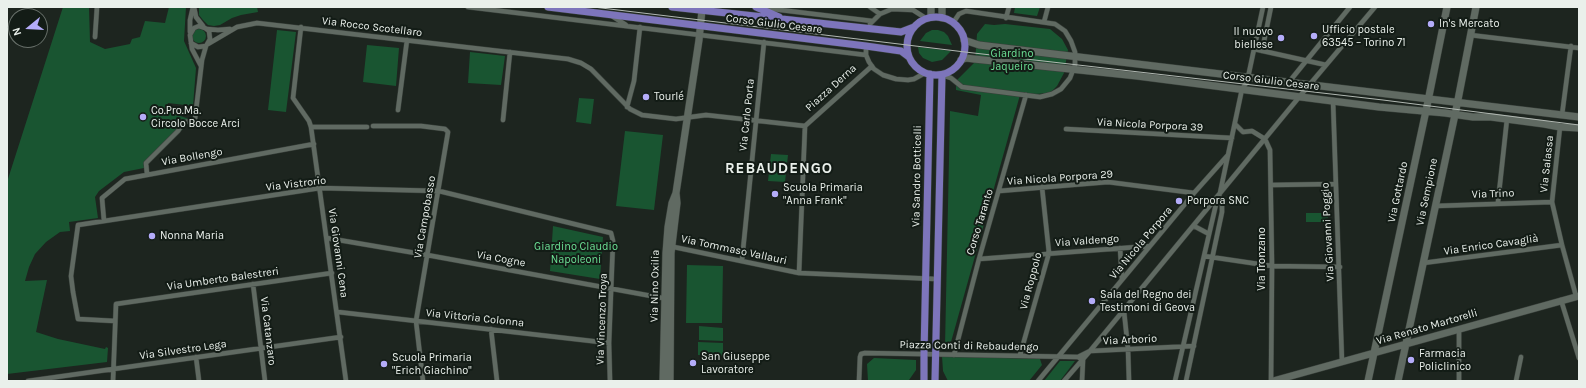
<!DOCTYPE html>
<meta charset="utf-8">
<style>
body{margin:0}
#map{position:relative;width:1586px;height:388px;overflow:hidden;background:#1d251f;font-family:Karla,sans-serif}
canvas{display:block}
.frame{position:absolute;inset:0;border:8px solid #eaf0eb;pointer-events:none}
.north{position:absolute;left:8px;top:8px;width:40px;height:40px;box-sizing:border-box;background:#131c16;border:1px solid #69716b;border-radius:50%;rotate:252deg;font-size:11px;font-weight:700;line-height:16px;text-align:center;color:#eaf0eb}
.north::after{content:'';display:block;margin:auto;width:14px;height:18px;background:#b4acf9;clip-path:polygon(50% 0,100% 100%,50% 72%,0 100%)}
</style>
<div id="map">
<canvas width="1586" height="388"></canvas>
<div class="frame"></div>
<div class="north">N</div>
</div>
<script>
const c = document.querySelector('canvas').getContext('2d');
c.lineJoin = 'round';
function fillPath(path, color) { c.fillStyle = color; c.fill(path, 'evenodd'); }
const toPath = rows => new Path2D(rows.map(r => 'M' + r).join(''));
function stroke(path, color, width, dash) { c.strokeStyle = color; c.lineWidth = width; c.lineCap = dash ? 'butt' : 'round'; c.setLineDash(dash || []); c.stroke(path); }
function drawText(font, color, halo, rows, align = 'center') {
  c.font = font + ' Karla,sans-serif'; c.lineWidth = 4; c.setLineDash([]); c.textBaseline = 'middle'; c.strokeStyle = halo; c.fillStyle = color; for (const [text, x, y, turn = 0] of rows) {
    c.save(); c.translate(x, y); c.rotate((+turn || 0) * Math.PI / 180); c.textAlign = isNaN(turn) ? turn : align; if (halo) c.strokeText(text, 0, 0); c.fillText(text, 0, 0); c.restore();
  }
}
const green = toPath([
 [63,7,89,7,90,42,105,49,130,44,132,39,140,37,145,21,165,23,169,7,186,7,184,41,196,68,193,106,168,103,166,111,189,119,189,123,144,168,124,172,99,191,95,197,98,218,69,222,70,231,60,232,46,242,35,254,29,267,25,281,47,280,36,332,58,339,105,349,106,347,108,348,107,362,7,374,7,182],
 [199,7,257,7,258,12,241,15,232,18,220,25,214,26,208,25,203,20,199,15],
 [1015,7,1040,7,1037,16,1014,13],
 [985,24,994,25,1005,24,1050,29,1062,39,1068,50,1064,73,1057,86,1050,93,1020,95,951,342,949,345,945,346,950,111,978,116,981,95,956,90,956,81,975,62,977,34],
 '192 36a7 7 0 1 1 14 0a7 7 0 1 1-14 0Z',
 [277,30,296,32,286,112,268,110],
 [932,30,938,30,944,32,948,36,952,45,920,41,926,33],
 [367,45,399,48,396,86,363,82],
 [918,47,951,51,942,60,932,62,923,58,919,53],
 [470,52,505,56,501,85,468,83],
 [579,98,594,99,591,124,576,122],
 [625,131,663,135,654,210,616,206],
 [771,154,788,155,785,182,768,181],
 [1306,213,1328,213,1328,222,1306,222],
 [553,226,603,237,600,279,550,271],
 [687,265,723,266,722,323,686,323],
 [699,326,723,328,723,341,699,340],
 [698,342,723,343,723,356,698,355],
 [942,356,1040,359,1042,365,1029,381,948,381,943,371],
 [874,358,916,360,916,370,909,380,904,381,868,381,867,364],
 [1060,361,1075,361,1060,381,1044,381]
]);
const street = toPath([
 [194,7,196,17,203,26],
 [468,7,866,55],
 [870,7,880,14],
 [764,8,872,21],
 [612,16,626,25],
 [1006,18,1009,7],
 [1044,22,1048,7],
 [870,24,880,14,892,9,913,10,927,19],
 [301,27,293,98,309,121,311,127,346,381],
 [207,29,218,30,230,29],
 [190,32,190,20,193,7],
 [1470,35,1579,48],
 [95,37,97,7],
 [191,43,198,47,206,46,210,39,209,31,205,28,199,26,194,28,190,35,192,49,201,66],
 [208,44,237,27,257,23,568,59,581,63,591,69,630,109,642,115,676,119,706,115,805,126],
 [866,46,866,55,869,62,874,69,883,75,896,79,908,80,914,79,925,73],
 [1254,49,1326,65],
 [1262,51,1271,7],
 [942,75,951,78,962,87,1040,97,1052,94,1061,89,1070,78,1075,65,1075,52,1071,41,1065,31,1055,24,966,11,959,14,953,23],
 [1289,82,1350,7],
 [1333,100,1342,362],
 [627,107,634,81,640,27],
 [398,110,407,40],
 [1562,115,1571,46],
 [503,120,510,52],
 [1235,124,1243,132,1252,131,1265,139,1270,150,1272,266,1271,381],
 [373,126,421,126,445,129,448,132,416,321,423,381],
 [805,126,872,66],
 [311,127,367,127],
 [1560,127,1552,202,1562,245,1576,296],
 [1066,129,1232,138],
 [147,174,146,163,178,131,183,123,195,119,202,60,206,46],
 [1271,185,1335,184],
 [999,191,1108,182,1194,193],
 [1220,193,1242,89,1247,82,1263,7],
 [1498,202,1507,119],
 [1435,206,1552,202],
 [104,221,102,198,125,179,314,144],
 [1194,226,1209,234],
 [327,238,427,255,668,299],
 [669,246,799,273,936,279],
 [1120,248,1122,279],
 [1204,256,1272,266,1340,267],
 [979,259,1150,246],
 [742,260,764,42],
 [1423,263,1562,245],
 [799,273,805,126],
 [253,284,265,381],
 [1561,300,1579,358],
 [1124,311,1128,349,1129,381],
 [338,312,609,343],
 [115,321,78,319,73,292,71,276,78,225,320,188,439,191,611,233,613,241,609,343,610,381],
 [491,329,497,381],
 [954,355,979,259,1026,95],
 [1020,355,1049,253,1042,187],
 [196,357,199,381],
 [1078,357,1090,351,1194,346],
 [28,381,341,337],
 [113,381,116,304,332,273],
 [859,381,860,357,861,354,865,353,1078,357,1083,360,1082,381],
 [1038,381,1194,193,1227,156],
 [1064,381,1090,351,1300,96,1375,7],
 [1175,381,1217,200],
 [1186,381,1222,212,1222,204,1219,195],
 [1459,381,1459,329],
 [1516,381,1521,357]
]);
const secondary = toPath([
 [942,7,942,18],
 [931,17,931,7],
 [964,40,979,45,1579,117],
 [961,60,966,58,974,59,1137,76,1379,107,1445,113,1473,117,1491,117,1544,124,1560,127,1579,128],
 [663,381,666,253,668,227,672,203,676,193,699,40,702,10],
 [670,381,671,253,677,203,676,193],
 [1273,381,1579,296],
 [1368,381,1427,106,1447,7],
 [1398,381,1456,110,1476,7]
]);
const primary = toPath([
 [548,7,866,46,901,51,909,57],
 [672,7,901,32,914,27],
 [756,7,779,17],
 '907 46a29 29 0 1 1 58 0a29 29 0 1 1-58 0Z',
 [924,381,924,354,930,74],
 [935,381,942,75]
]);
const tram = toPath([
 [593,7,965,52,1383,100,1579,125]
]);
const markers = [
 [1431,24,4,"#b4acf9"],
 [1314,36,4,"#b4acf9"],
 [1281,38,4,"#b4acf9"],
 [646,97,4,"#b4acf9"],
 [143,117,4,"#b4acf9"],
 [775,194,4,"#b4acf9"],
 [1179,201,4,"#b4acf9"],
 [152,236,4,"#b4acf9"],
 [1092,301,4,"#b4acf9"],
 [1411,360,4,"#b4acf9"],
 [693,363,4,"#b4acf9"],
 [384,364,4,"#b4acf9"]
];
const streetNames = [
 ["Corso Giulio Cesare",774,24,7],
 ["Via Rocco Scotellaro",372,27,7],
 ["Corso Giulio Cesare",1271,81,7],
 ["Piazza Derna",831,88,-42],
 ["Via Carlo Porta",747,115,-84],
 ["Via Nicola Porpora 39",1150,125,3],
 ["Via Bollengo",192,157,-10],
 ["Via Salassa",1547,164,-84],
 ["Via Sandro Botticelli",917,176,-89],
 ["Via Nicola Porpora 29",1060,178,-4],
 ["Via Vistrorio",296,184,-7],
 ["Via Gottardo",1398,192,-78],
 ["Via Sempione",1427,192,-78],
 ["Via Trino",1493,194,-2],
 ["Via Campobasso",425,217,-80],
 ["Corso Taranto",980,222,-73],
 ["Via Giovanni Poggio",1328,232,-93],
 ["Via Valdengo",1087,241,-4],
 ["Via Nicola Porpora",1141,243,-50],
 ["Via Enrico Cavaglià",1491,245,-8],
 ["Via Tommaso Vallauri",734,250,12],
 ["Via Giovanni Cena",338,253,82],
 ["Via Cogne",501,259,10],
 ["Via Tronzano",1262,259,-90],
 ["Via Umberto Balestreri",223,279,-8],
 ["Via Roppolo",1031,281,-75],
 ["Via Nino Oxilia",655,286,-89],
 ["Via Vittoria Colonna",475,318,6],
 ["Via Vincenzo Troya",602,319,-88],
 ["Via Renato Martorelli",1427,327,-16],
 ["Via Catanzaro",268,331,83],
 ["Via Arborio",1130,340,-3],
 ["Piazza Conti di Rebaudengo",969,346,1],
 ["Via Silvestro Lega",183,350,-8]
];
const poiNames = [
 ["In's Mercato",1439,24],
 ["Ufficio postale",1322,30],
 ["63545 – Torino 71",1322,43],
 ["Il nuovo",1273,32,"right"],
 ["biellese",1273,45,"right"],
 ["Tourlé",654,97],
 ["Co.Pro.Ma.",151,111],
 ["Circolo Bocce Arci",151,124],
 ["Scuola Primaria",783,188],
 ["\"Anna Frank\"",783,201],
 ["Porpora SNC",1187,201],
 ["Nonna Maria",160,236],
 ["Sala del Regno dei",1100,295],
 ["Testimoni di Geova",1100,308],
 ["Farmacia",1419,354],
 ["Policlinico",1419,367],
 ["San Giuseppe",701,357],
 ["Lavoratore",701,370],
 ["Scuola Primaria",392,358],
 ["\"Erich Giachino\"",392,371]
];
const parkNames = [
 ["Giardino",1012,54],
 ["Jaqueiro",1012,67],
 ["Giardino Claudio",576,247],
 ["Napoleoni",576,260]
];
const districtNames = [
 ["REBAUDENGO",779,169]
];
fillPath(green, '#195531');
stroke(street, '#39403b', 5.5);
stroke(secondary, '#39403b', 8);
stroke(primary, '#39403b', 8);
stroke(street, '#606a62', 4.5);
stroke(secondary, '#606a62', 7);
stroke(primary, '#7d75bb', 7);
stroke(tram, '#b2b9b3', 1);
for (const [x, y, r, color] of markers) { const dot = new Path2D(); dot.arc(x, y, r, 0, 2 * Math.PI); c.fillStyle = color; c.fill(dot); stroke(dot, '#131c16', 1.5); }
drawText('11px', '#eaf0eb', '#131c16', streetNames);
drawText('11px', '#eaf0eb', '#131c16', poiNames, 'left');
drawText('11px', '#6ce095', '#131c16', parkNames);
c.letterSpacing = '1px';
drawText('bold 15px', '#eaf0eb', '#131c16', districtNames);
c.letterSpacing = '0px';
</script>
